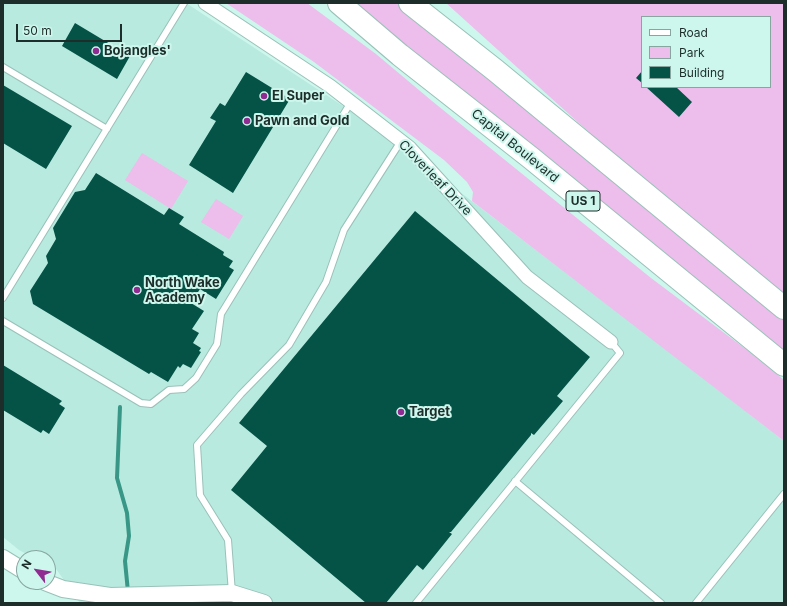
<!DOCTYPE html>
<style>
body{margin:0}
#map{position:relative;width:787px;height:606px;overflow:hidden;background:#cdf7ed;font-family:Inter,sans-serif}
canvas{display:block}
.frame{position:absolute;inset:0;border:4px solid #1d2d2a;pointer-events:none}
.legend{position:absolute;left:641px;top:16px;width:130px;height:72px;box-sizing:border-box;background:#cdf7ed;border:1px solid #87a69f;margin:0;padding:5px 7px;list-style:none;font-size:12px;color:#1d2d2a}
.legend li{display:flex;align-items:center;gap:8px;height:20px}
.legend b{width:20px;border:1px solid #87a69f}
.north{position:absolute;left:16px;top:550px;width:40px;height:40px;box-sizing:border-box;background:#cdf7ed;border:1px solid #87a69f;border-radius:50%;rotate:301deg;font-size:11px;font-weight:700;line-height:16px;text-align:center;color:#1d2d2a}
.north::after{content:'';display:block;margin:auto;width:14px;height:18px;background:#8f2b91;clip-path:polygon(50% 0,100% 100%,50% 72%,0 100%)}
.scale{position:absolute;left:16px;top:24px;width:106px;height:18px;box-sizing:border-box;border:2px solid #1d2d2a;border-top:0;padding-left:5px;font-size:12px;line-height:14px;white-space:nowrap;color:#1d2d2a;-webkit-text-stroke:3px #cdf7ed;paint-order:stroke}
</style>
<div id="map">
<canvas width="787" height="606"></canvas>
<div class="frame"></div>
<ul class="legend">
<li><b style="height:5px;background:#fff"></b>Road</li>
<li><b style="height:11px;background:#edbdeb"></b>Park</li>
<li><b style="height:11px;background:#055247"></b>Building</li>
</ul>
<div class="north">N</div>
<div class="scale">50 m</div>
</div>
<script>
const c = document.querySelector('canvas').getContext('2d');
c.lineJoin = 'round';
function fillPath(path, color) { c.fillStyle = color; c.fill(path, 'evenodd'); }
const toPath = rows => new Path2D(rows.map(r => 'M' + r).join(''));
function stroke(path, color, width, dash) { c.strokeStyle = color; c.lineWidth = width; c.lineCap = dash ? 'butt' : 'round'; c.setLineDash(dash || []); c.stroke(path); }
function drawText(font, color, halo, rows, align = 'center') {
  c.font = font + ' Inter,sans-serif'; c.lineWidth = 4; c.setLineDash([]); c.textBaseline = 'middle'; c.strokeStyle = halo; c.fillStyle = color; for (const [text, x, y, turn = 0] of rows) {
    c.save(); c.translate(x, y); c.rotate((+turn || 0) * Math.PI / 180); c.textAlign = isNaN(turn) ? turn : align; if (halo) c.strokeText(text, 0, 0); c.fillText(text, 0, 0); c.restore();
  }
}
const built = toPath([
 [3,3,186,3,372,125,671,353,784,441,784,603,80,603,54,566,48,564,48,558,34,558,19,550,3,537]
]);
const green = toPath([
 [226,3,307,3,376,54,432,101,651,278,747,350,784,380,784,441,472,201,473,192,467,182,444,160,314,62],
 [355,3,398,3,784,320,784,355],
 [446,3,784,3,784,295,633,172],
 [642,17,770,17,770,87,642,87],
 [142,153,188,181,171,209,125,180],
 [216,199,243,216,229,239,201,222]
]);
const stream = toPath([
 [120,407,117,478,127,513,129,536,125,561,128,592]
]);
const building = toPath([
 [75,23,130,56,117,79,62,46],
 [642,71,642,83,636,78],
 [246,72,290,99,233,193,189,165,216,121,210,118,220,103,225,106],
 [3,85,72,126,46,169,3,143],
 [646,87,676,87,692,102,679,117],
 [96,173,164,215,169,208,184,217,179,224,224,252,223,255,233,261,229,267,234,270,216,299,200,289,191,303,204,311,192,329,199,333,193,343,201,348,199,351,201,352,191,368,183,364,180,368,178,366,168,382,151,372,149,374,33,304,30,291,48,263,46,256,56,239,53,228,75,192,85,190],
 [415,211,590,357,557,396,563,401,534,435,531,433,531,435,451,532,449,532,452,534,423,570,417,565,386,603,366,603,231,490,267,446,239,423],
 [3,365,62,401,59,404,65,408,49,434,43,430,41,433,3,410]
]);
const service = toPath([
 [3,67,107,129],
 [3,298,184,3],
 [3,321,141,403,151,404,169,390,184,389,196,378,217,344,221,314,351,102],
 [515,481,661,603],
 [232,593,228,540,200,495,197,445,241,394,289,345,326,282,344,230,401,141],
 [416,603,620,353,611,342],
 [696,603,784,494]
]);
const minor = toPath([
 [205,3,330,86,410,148,527,277,611,342]
]);
const tertiary = toPath([
 [3,558,24,571],
 [45,582,63,589,110,596,232,593,264,603]
]);
const motorway = toPath([
 [339,3,400,55,531,158,784,365],
 [410,3,495,70,784,308]
]);
const markers = [
 [96,51,4,"#8f2b91"],
 [264,96,4,"#8f2b91"],
 [247,121,4,"#8f2b91"],
 [137,290,4,"#8f2b91"],
 [401,412,4,"#8f2b91"]
];
const shields = [
 [583,201,34]
];
const shieldNames = [
 ["US 1",583,201]
];
const poiNames = [
 ["Bojangles'",104,51],
 ["El Super",272,96],
 ["Pawn and Gold",255,121],
 ["North Wake",145,283],
 ["Academy",145,298],
 ["Target",409,412]
];
const streetNames = [
 ["Capital Boulevard",515,146,39],
 ["Cloverleaf Drive",435,178,46]
];
fillPath(built, '#b8eadf');
fillPath(green, '#edbdeb');
stroke(stream, '#389787', 4);
fillPath(building, '#055247');
stroke(service, '#99c1b8', 8);
stroke(minor, '#99c1b8', 15);
stroke(tertiary, '#99c1b8', 18);
stroke(motorway, '#99c1b8', 24);
stroke(service, '#fff', 6);
stroke(minor, '#fff', 13);
stroke(tertiary, '#fff', 16);
stroke(motorway, '#fff', 22);
for (const [x, y, r, color] of markers) { const dot = new Path2D(); dot.arc(x, y, r, 0, 2 * Math.PI); c.fillStyle = color; c.fill(dot); stroke(dot, '#cdf7ed', 1.5); }
for (const [x, y, w] of shields) { const box = new Path2D(); box.roundRect(x - w / 2, y - 10, w, 20, 3); c.fillStyle = '#cdf7ed'; c.fill(box); stroke(box, '#1d2d2a', 1); }
drawText('bold 12px', '#1d2d2a', null, shieldNames);
drawText('bold 13px', '#1d2d2a', '#cdf7ed', poiNames, 'left');
drawText('13px', '#1d2d2a', '#cdf7ed', streetNames);
</script>
